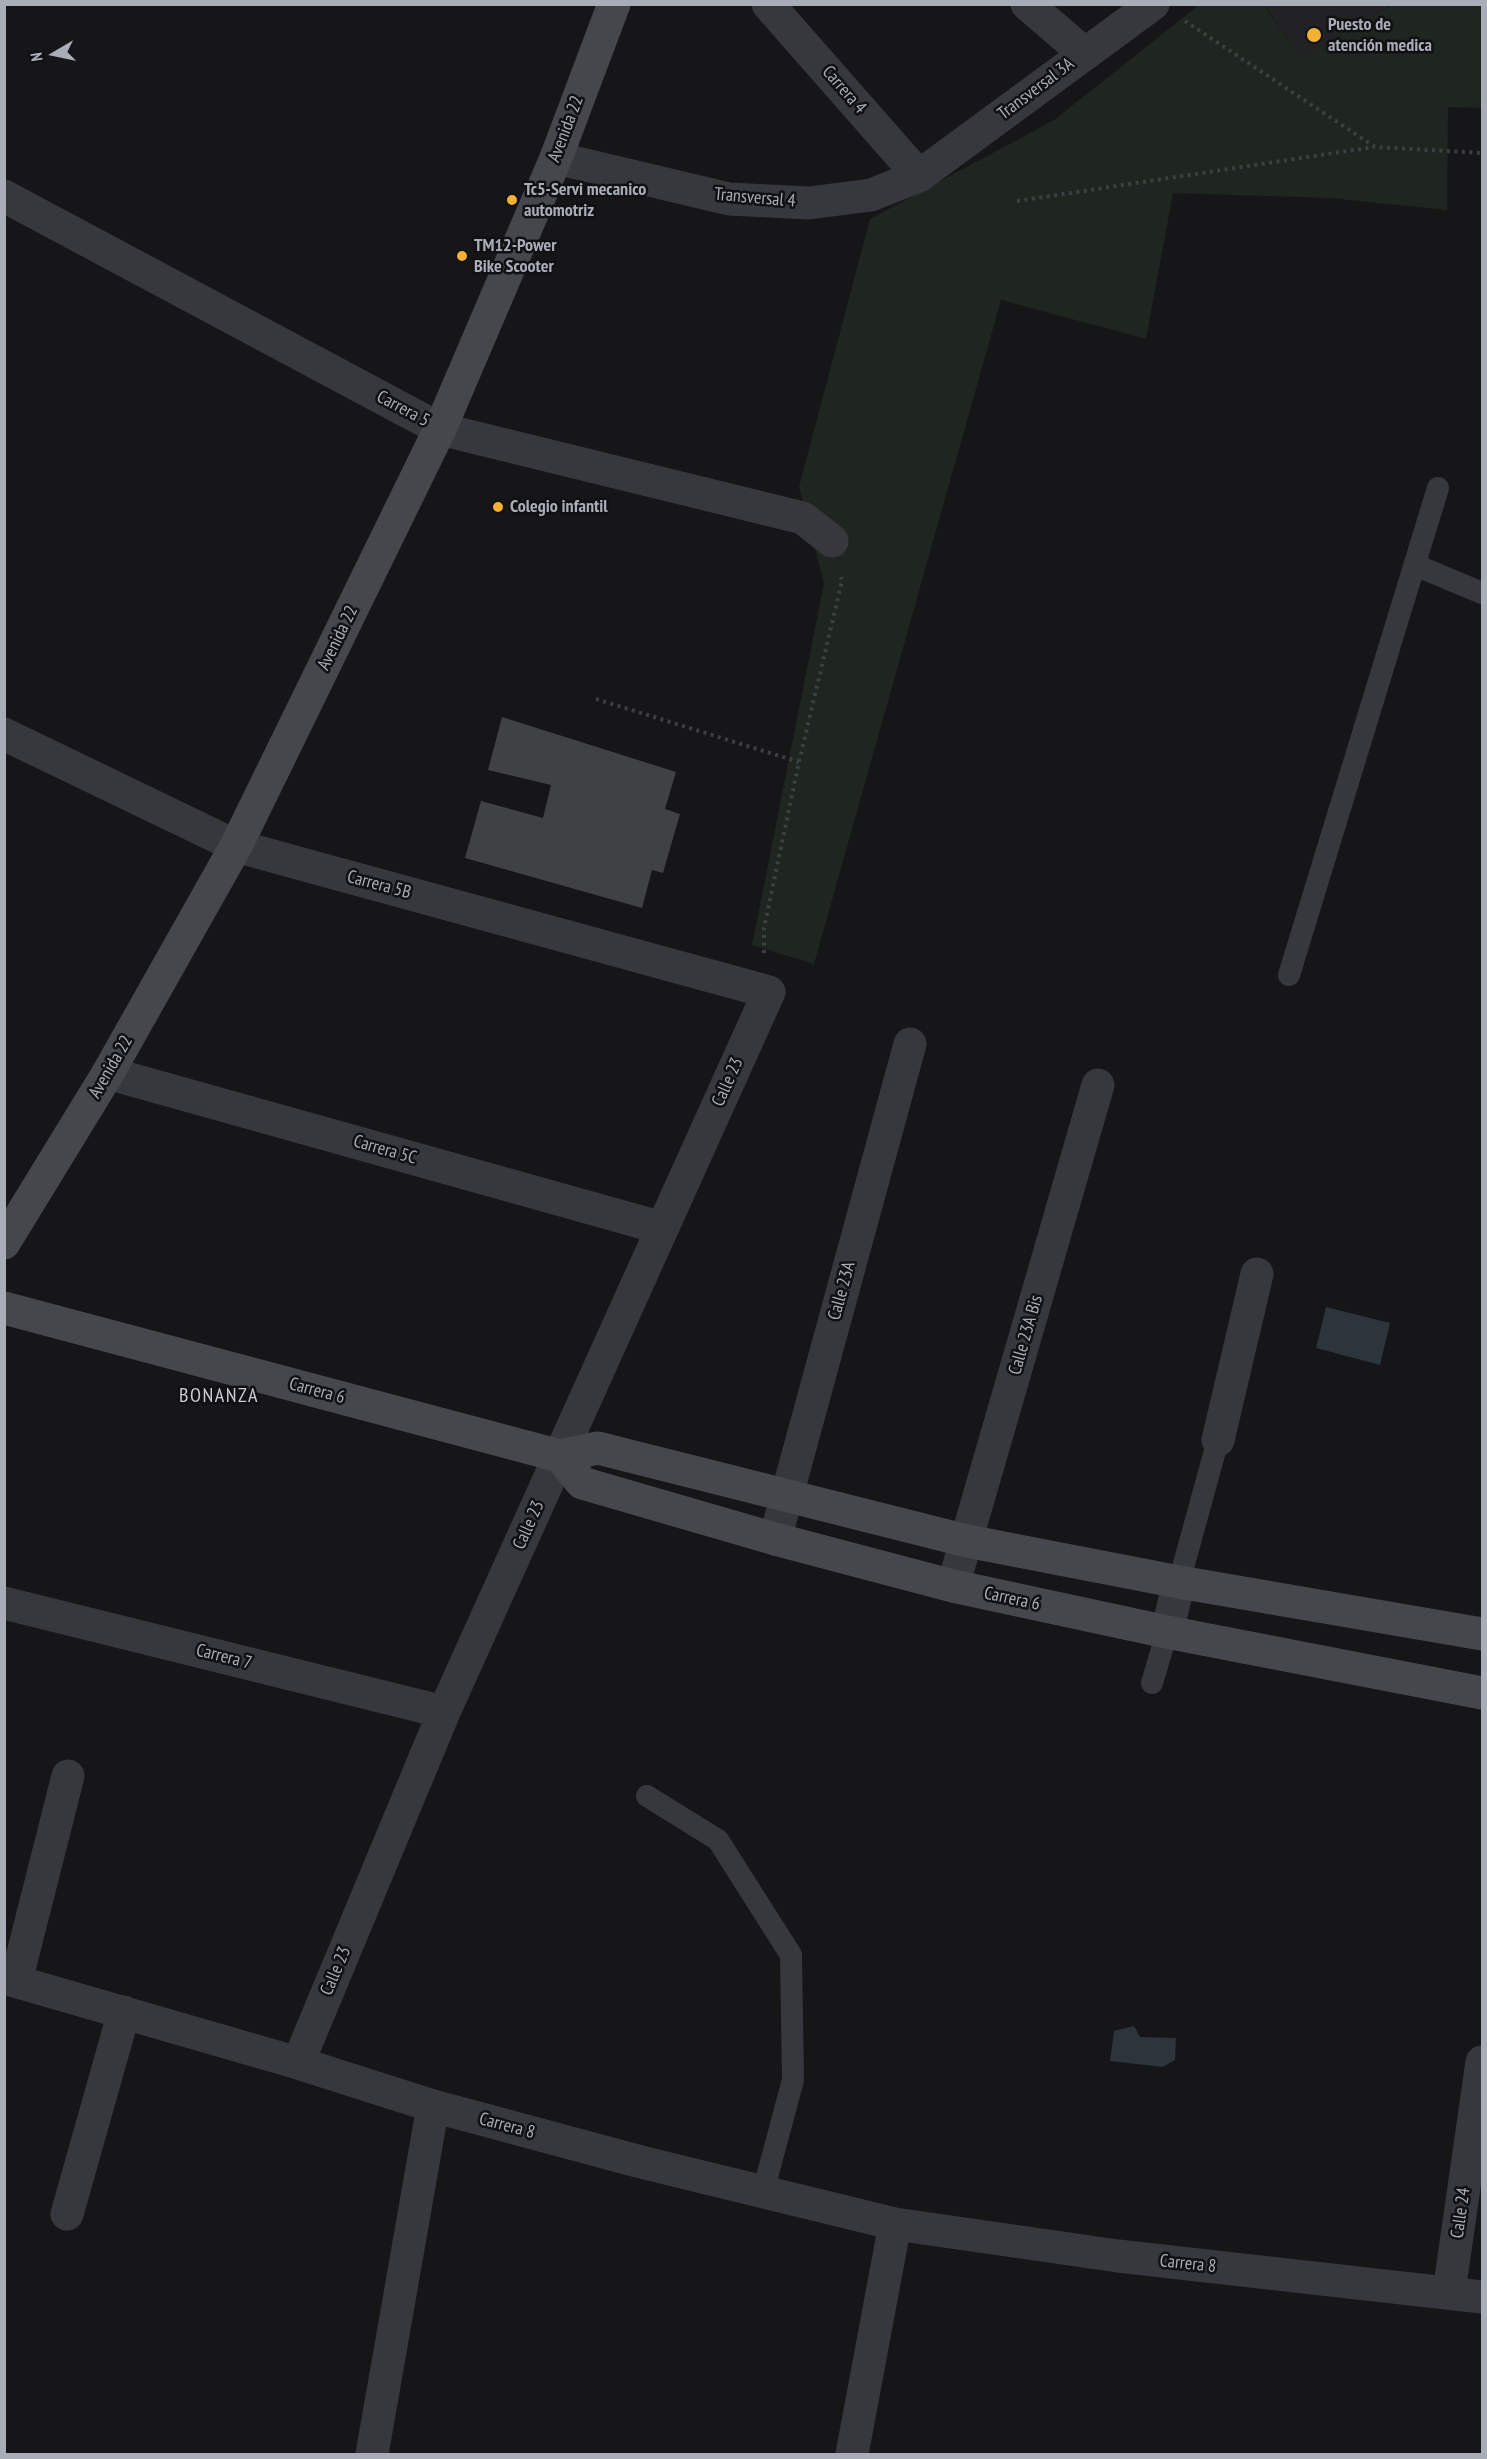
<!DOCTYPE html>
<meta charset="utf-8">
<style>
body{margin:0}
#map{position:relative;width:1487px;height:2459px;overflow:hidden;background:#161618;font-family:"PT Sans Narrow",sans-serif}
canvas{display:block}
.frame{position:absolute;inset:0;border:6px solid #a8adb8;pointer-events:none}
.north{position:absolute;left:24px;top:24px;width:60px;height:60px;-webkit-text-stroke:4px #111113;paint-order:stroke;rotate:261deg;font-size:16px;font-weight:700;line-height:24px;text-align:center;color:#a8adb8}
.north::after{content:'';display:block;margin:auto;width:21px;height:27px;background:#a8adb8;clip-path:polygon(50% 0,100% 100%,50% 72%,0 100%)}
</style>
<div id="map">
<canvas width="1487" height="2459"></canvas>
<div class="frame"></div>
<div class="north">N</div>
</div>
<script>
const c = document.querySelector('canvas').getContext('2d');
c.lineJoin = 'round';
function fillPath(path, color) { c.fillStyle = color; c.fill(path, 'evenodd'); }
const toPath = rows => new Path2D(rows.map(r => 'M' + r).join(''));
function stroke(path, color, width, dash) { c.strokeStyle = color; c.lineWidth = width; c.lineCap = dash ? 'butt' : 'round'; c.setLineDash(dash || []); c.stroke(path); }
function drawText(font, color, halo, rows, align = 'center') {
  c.font = font + ' "PT Sans Narrow",sans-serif'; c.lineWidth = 5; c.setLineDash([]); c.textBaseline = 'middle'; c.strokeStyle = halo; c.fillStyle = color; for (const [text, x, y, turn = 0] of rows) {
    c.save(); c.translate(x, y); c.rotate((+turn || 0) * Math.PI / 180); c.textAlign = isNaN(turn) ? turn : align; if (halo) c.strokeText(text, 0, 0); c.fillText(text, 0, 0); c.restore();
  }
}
const built = toPath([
 [1265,5,1391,5,1301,60]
]);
const green = toPath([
 [1199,5,1264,5,1301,59,1392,5,1482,5,1482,108,1448,107,1447,210,1329,198,1173,193,1146,339,1001,300,814,964,752,945,824,583,799,487,870,219,1054,120]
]);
const water = toPath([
 [1326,1307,1390,1323,1380,1365,1316,1348],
 [1134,2026,1140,2037,1176,2038,1175,2060,1163,2067,1110,2061,1114,2031]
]);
const building = toPath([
 [502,717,676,772,665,809,680,814,663,873,652,870,642,908,465,858,481,801,543,818,551,785,488,770]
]);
const path = toPath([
 [1185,21,1375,147,1482,153],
 [1017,201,1374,147],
 [596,699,799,762],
 [764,953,764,928,799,762,842,581,841,577]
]);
const lane = toPath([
 [1415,565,1482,593],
 [1289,975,1438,488],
 [1179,1582,1218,1440],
 [1152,1683,1167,1632],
 [647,1796,718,1840,791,1955,793,2080,763,2192]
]);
const street = toPath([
 [768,4,919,176],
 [1027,4,1084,53],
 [556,158,729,199,809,203,871,195,919,176,1153,4],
 [4,196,440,429,803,518,832,541],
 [4,734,236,846,769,992,444,1712,298,2063],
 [108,1073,662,1228],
 [1218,1440,1257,1274],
 [775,1539,910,1044],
 [953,1586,1098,1085],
 [4,1603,444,1712],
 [1167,1632,1179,1582],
 [4,1978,298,2063,433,2106,641,2162,895,2224,1118,2256,1482,2297],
 [16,1981,68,1776],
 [67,2214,124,2012],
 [1449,2292,1482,2062],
 [372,2454,433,2106],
 [852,2454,895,2224]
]);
const secondary = toPath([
 [4,1243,108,1073,236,846,440,429,556,158,614,4],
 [4,1308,560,1456,598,1448,967,1541,1179,1582,1482,1634],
 [560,1456,582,1483,775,1539,953,1586,1167,1632,1482,1693]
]);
const markers = [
 [1314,35,8,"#f2b134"],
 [512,200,6,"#f2b134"],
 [462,256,6,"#f2b134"],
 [498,507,6,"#f2b134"]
];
const poiNames = [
 ["Puesto de",1328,25],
 ["atención medica",1328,46],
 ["Tc5-Servi mecanico",524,190],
 ["automotriz",524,211],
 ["TM12-Power",474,246],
 ["Bike Scooter",474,267],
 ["Colegio infantil",510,507]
];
const streetNames = [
 ["Transversal 3A",1036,89,-37],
 ["Carrera 4",844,90,49],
 ["Avenida 22",566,129,-69],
 ["Transversal 4",755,198,5],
 ["Carrera 5",403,409,28],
 ["Avenida 22",338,638,-64],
 ["Carrera 5B",379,885,15],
 ["Avenida 22",111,1067,-60],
 ["Calle 23",728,1082,-66],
 ["Carrera 5C",385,1150,16],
 ["Calle 23A",842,1291,-75],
 ["Calle 23A Bis",1026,1335,-74],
 ["Carrera 6",317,1391,15],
 ["Calle 23",529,1525,-66],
 ["Carrera 6",1012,1599,12],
 ["Carrera 7",224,1657,14],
 ["Calle 23",336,1971,-67],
 ["Carrera 8",507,2126,15],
 ["Calle 24",1461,2213,-82],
 ["Carrera 8",1188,2264,6]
];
const neighbourhoodNames = [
 ["BONANZA",219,1396]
];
fillPath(built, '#222225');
fillPath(green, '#1e261f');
fillPath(water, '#2c353c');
fillPath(building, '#404145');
stroke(path, '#3d3f44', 4, [3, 4.5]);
stroke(lane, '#37383d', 22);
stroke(street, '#37383d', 33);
stroke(secondary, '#45474d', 33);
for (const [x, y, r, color] of markers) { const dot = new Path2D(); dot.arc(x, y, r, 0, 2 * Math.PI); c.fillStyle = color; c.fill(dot); stroke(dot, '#111113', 2); }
drawText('bold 18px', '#a8adb8', '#111113', poiNames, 'left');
drawText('18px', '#a8adb8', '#111113', streetNames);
c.letterSpacing = '1.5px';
drawText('20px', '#c9ccd4', '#111113', neighbourhoodNames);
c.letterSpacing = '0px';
</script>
